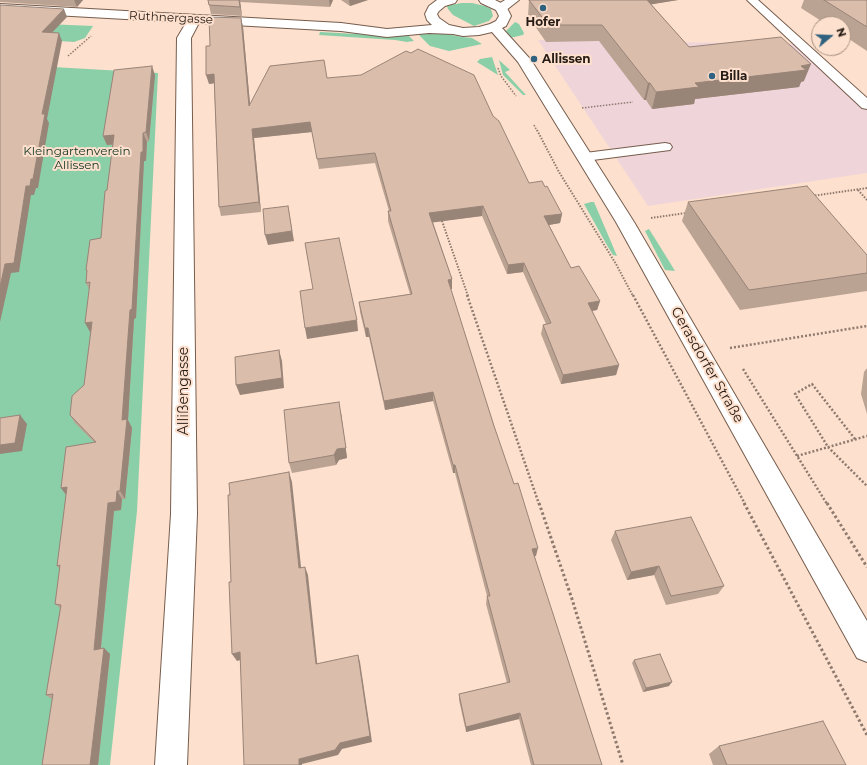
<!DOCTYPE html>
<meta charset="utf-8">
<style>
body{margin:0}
#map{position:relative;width:867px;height:765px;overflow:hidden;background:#fde0cd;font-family:Montserrat,sans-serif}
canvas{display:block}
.north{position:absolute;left:811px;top:16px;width:40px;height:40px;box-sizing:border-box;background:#fde0cd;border:1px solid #a79283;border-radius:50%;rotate:71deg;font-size:11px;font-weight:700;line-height:16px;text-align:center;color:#271c15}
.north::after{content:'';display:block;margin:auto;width:14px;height:18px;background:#30617f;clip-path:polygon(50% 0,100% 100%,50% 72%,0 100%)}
</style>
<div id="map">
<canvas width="867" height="765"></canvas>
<div class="north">N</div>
</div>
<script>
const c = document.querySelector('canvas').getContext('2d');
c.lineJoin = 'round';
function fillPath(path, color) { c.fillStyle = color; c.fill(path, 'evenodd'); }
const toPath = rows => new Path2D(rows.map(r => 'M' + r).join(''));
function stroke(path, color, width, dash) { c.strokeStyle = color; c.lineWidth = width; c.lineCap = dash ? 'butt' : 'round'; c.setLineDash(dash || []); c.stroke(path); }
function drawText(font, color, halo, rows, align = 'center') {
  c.font = font + ' Montserrat,sans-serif'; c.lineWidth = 4; c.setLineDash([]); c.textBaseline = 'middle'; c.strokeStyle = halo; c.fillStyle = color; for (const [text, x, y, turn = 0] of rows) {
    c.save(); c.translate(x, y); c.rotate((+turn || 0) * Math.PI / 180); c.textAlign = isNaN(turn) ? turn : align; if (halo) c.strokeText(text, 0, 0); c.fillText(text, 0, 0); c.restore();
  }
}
const commercial = toPath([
 [538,40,796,44,867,101,867,173,648,206]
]);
const green = toPath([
 [461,3,472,3,485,6,491,9,493,16,489,21,474,26,453,15,448,9,447,6],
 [0,22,93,26,85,38,74,42,0,37],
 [515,22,519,24,524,33,523,35,510,38,506,35,506,31],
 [320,32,375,35,407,34,414,41,407,42,395,40,319,35],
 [417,33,440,33,463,37,472,38,482,44,449,51,430,46],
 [492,57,498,75,477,62,480,59],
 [499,60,510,70,505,72,526,95,523,95,503,75],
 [0,64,158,73,137,511,110,765,0,765],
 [591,202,594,202,617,256,613,255,608,247,584,204],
 [649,229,669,261,675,271,665,270,645,231]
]);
const pathFar3 = toPath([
 [68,56,91,36],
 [498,68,501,76,516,96],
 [582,108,633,102],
 [534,125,537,131]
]);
const pathFar2 = toPath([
 [537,130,559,172,616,264,633,296],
 [858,190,867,200],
 [812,196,867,188],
 [441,218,468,296],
 [651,218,686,213]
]);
const pathFar1 = toPath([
 [467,295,539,504],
 [633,295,745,504],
 [730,348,867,326],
 [743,369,827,504],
 [855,439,812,384,795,394,828,447,867,486],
 [797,456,867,436]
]);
const path = toPath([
 [539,503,572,599,623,765],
 [744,503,867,735],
 [827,503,867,567]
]);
const lane = toPath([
 [747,0,758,0,867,98,867,109,862,108,747,0],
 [665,143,670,144,672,147,670,150,585,161,580,160,578,157,580,154,585,153,665,143]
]);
const street = toPath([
 [505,0,519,0,505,11,497,11,495,8,497,5,505,0],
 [195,15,200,16,201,19,191,38,197,514,187,765,155,765,171,514,177,38,190,16,195,15]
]);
const secondary = toPath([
 [437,0,457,0,455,3,445,6,439,11,437,14,439,18,449,25,463,28,479,27,490,24,496,21,499,16,496,10,481,3,479,0,495,0,505,5,507,8,511,16,506,26,502,28,531,60,634,222,867,621,867,662,857,658,616,222,518,62,492,32,479,35,463,36,453,34,429,33,387,37,341,31,0,12,0,4,341,23,387,29,432,25,427,20,425,14,429,6,437,0]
]);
const wall = toPath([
 [0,0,83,0,77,7,0,2],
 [207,0,333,0,330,7,240,2,242,16,211,14,209,5,208,0],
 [341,0,368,0,350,6],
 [529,0,678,0,651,4,689,47,804,81,801,82,799,87,695,99,694,104,652,109,646,100,644,100,599,41,546,42,528,16],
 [804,0,867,0,867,51,843,35,843,24,826,24,801,8],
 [241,18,243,27,250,104,327,78,493,116,529,183,562,214,560,223,549,225,571,268,600,301,597,310,592,311,619,365,616,375,561,384,541,334,543,325,546,324,523,272,507,274,482,216,433,222,452,279,452,289,450,289,536,556,534,556,602,765,531,765,519,719,466,732,459,700,459,694,507,683,486,604,487,596,455,473,453,473,433,401,385,410,369,337,366,337,360,312,359,302,410,294,388,221,388,211,389,211,375,163,319,169,312,132,254,138,261,212,221,216,219,207,214,83,209,84,210,46],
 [155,75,149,141,147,142,146,161,144,161,136,318,134,319,128,420,132,428,125,499,122,499,121,510,114,511,101,649,104,648,110,654,98,765,42,765,53,700,46,695,60,608,55,604,60,569,57,566,66,495,61,488,94,442,75,423,70,415,84,385,91,332,90,332,89,289,86,283,87,273,86,270,101,238,113,145,107,145,103,136],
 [688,202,867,255,867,291,740,310,682,221],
 [867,368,867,414,861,394,864,372],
 [341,413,347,458,339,460,336,465,292,473,289,463],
 [615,531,724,586,718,594,666,605,654,575,627,580,611,540],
 [634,660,669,686,643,692,632,663],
 [719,746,846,765,713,765,709,754]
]);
const shadedWall = toPath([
 [74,0,83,0,77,7],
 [239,0,240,0,242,16,240,7],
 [329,0,333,0,330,7],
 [349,0,368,0,350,6],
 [642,0,678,0,648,5],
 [64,9,67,17,45,40,42,32],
 [241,18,243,27,251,115,249,106],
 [59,33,62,41,47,119,49,123,38,188,36,188,34,195,31,195,19,272,11,273,0,322,0,287,5,264,26,186,31,179,42,114],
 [811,64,804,81,801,82,799,87,695,99,694,104,652,109,656,92,695,83],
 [152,66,155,75,149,141,146,132],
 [214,74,216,83,209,84,206,75],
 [648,83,650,83,646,100,644,100],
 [310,122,312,132,254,138,261,212,259,202,252,129],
 [143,133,147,142,146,161,144,161,136,318,134,319,128,420,132,428,125,499,120,491,122,420,141,152],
 [114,135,117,144,107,145,103,136],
 [288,206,294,241,268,245,265,235],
 [483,206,482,216,429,223,429,213],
 [562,214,560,223,543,226,544,216],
 [524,263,523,272,507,274,508,265],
 [452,279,452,289,447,290,448,280],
 [600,301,597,310,586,312,588,303],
 [357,320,358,331,307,339,305,328],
 [92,322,97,331,90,332,85,323],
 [365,328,368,328,369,337,366,337],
 [279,350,282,361,284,388,240,395,236,385],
 [619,365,616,375,561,384,563,375],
 [433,392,433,401,385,410,384,401],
 [341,413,347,458,339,460,336,465,334,455],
 [20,415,27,424,22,451,0,454,0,445],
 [453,465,455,465,455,473,453,473],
 [289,472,292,482,302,576,299,568],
 [67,487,67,496,61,488],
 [117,491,122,499,121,510,114,511,100,656,94,650,108,503],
 [538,548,536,556,530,557,532,549],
 [659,566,654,575,627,580,631,572],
 [305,567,308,575,318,671,316,664],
 [104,648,110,654,98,765,90,765],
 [240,652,244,659,237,661,232,654],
 [358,655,360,662,372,742,342,749,338,755,302,764,302,765,299,765,299,759],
 [672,682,669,686,643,692,646,688],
 [520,713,519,719,466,732,466,727]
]);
const building = toPath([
 [208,0,239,0,240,7,209,5,208,0],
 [529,0,647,0,689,47,781,37,811,64,801,66,806,70,695,83,699,87,656,92,650,83,648,83,602,25,548,25,529,0],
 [824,0,867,0,867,27,824,0],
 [0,5,64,9,42,32,59,33,42,114,45,114,33,179,31,179,30,186,26,186,14,263,5,264,0,287,0,5],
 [209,17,241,18,249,106,270,66,324,60,327,78,361,75,406,51,411,53,418,49,474,75,493,116,499,121,529,183,542,181,545,187,547,186,562,214,544,216,571,268,579,266,600,301,588,303,619,365,563,375,543,325,551,323,524,263,508,265,483,206,429,213,452,279,448,280,494,426,514,484,518,483,538,548,532,549,602,765,534,765,520,713,466,727,459,694,510,682,487,596,490,596,455,465,453,465,433,392,384,401,368,328,365,328,359,302,412,294,388,211,391,211,375,153,317,159,310,122,252,129,259,202,219,207,214,74,206,75,206,46,210,46,209,17],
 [152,66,146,132,143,133,143,152,141,152,132,309,130,310,122,420,127,419,120,491,117,491,116,502,108,503,94,650,104,648,90,765,42,765,53,694,46,695,61,605,55,604,60,565,57,566,67,487,61,488,66,447,96,442,70,415,72,396,84,385,92,322,85,323,90,282,86,283,87,270,86,270,90,240,101,238,105,191,107,190,114,135,103,136,114,70,152,66],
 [807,186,867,255,867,273,749,290,688,202,807,186],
 [288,206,292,231,265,235,263,209,288,206],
 [339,238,357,320,305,328,300,291,313,289,305,243,339,238],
 [279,350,282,378,236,385,235,357,279,350],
 [339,402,346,448,337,449,334,455,289,463,284,410,339,402],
 [20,415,15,443,0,445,0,418,20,415],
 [289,472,299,568,305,567,316,664,358,655,370,736,340,743,335,750,299,759,299,765,244,765,240,652,232,654,229,582,231,582,228,495,230,495,229,483,289,472],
 [691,517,724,586,671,596,659,566,631,572,615,531,691,517],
 [660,654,672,682,646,688,634,660,660,654],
 [823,721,846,765,727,765,719,746,823,721]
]);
const markers = [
 [543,8,4,"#30617f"],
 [534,59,4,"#30617f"],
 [712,76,4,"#30617f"]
];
const farStreetnames = [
 ["Ruthnergasse",171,18,3]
];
const farPoinames = [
 ["Hofer",543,22,"center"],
 ["Allissen",542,59],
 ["Billa",720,76]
];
const farParknames = [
 ["Kleingartenverein",77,151],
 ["Allissen",77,165]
];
const streetNames = [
 ["Gerasdorfer Straße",707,365,60],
 ["Allißengasse",184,391,-90]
];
fillPath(commercial, '#efd5da');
fillPath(green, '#8bcfa9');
stroke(lane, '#765d4d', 2);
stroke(street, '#765d4d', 2);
stroke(secondary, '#765d4d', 2);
stroke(pathFar3, '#8d796d', 1.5, [1.5, 1.5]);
stroke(pathFar2, '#8d796d', 2, [1.5, 1.5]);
stroke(pathFar1, '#8d796d', 2.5, [2, 2]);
stroke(path, '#8d796d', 3, [2.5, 2.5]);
fillPath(lane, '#fff');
fillPath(street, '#fff');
fillPath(secondary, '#fff');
fillPath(wall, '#bba393');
fillPath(shadedWall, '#998478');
fillPath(building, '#dabdab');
stroke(building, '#998478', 1);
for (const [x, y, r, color] of markers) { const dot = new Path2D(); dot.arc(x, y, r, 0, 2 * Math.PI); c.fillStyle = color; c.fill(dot); stroke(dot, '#fde0cd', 1.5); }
drawText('12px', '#271c15', '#fde0cd', farStreetnames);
drawText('bold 12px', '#271c15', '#fde0cd', farPoinames, 'left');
drawText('12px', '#103523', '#fde0cd', farParknames);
drawText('14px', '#271c15', '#fde0cd', streetNames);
</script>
